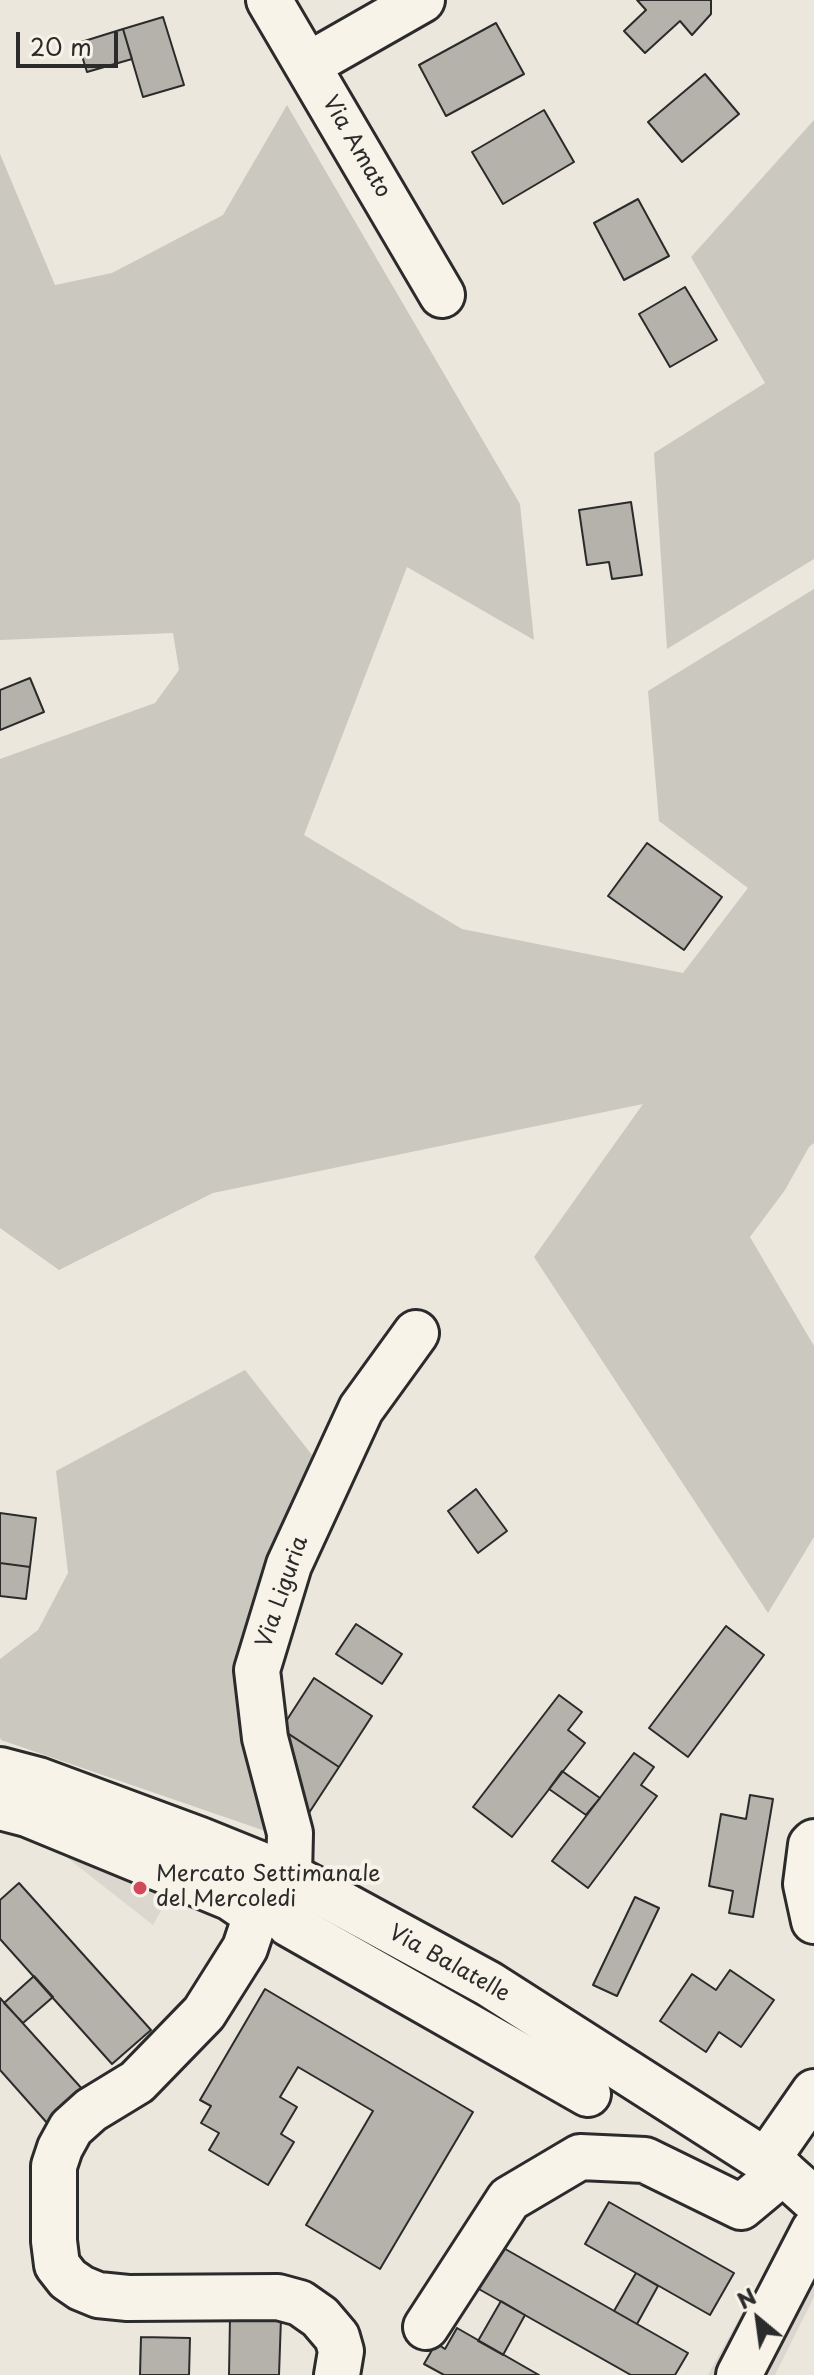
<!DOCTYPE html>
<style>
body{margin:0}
#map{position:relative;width:814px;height:2375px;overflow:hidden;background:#ebe7dd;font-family:"Playpen Sans",sans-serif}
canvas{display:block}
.north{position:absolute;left:718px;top:2279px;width:80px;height:80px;-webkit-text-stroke:6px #f7f3e8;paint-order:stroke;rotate:331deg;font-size:22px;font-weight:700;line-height:32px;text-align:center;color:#2b2b2b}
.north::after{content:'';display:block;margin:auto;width:28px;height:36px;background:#2b2b2b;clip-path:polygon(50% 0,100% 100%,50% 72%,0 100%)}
.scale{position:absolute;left:16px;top:32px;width:102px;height:36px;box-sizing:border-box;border:4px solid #2b2b2b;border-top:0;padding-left:10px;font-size:24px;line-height:28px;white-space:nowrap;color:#2b2b2b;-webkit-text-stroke:6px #f7f3e8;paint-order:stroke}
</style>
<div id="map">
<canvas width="814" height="2375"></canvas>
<div class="north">N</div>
<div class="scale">20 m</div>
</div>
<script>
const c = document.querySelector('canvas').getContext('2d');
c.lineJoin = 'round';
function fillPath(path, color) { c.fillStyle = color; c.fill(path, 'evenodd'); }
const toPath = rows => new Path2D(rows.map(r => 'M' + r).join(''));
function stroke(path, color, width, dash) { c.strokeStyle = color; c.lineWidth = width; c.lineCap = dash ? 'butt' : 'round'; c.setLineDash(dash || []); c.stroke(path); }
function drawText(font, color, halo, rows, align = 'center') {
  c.font = font + ' "Playpen Sans",sans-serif'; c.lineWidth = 8; c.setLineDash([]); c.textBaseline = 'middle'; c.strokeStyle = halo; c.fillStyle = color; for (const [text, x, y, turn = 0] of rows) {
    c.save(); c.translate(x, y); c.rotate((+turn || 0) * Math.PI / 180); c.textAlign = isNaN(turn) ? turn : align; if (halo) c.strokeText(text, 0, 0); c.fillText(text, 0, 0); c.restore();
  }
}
const built = toPath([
 [0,1785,193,1852,153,1925,42,1838,0,1830],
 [789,2227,814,2239,814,2297,775,2375,708,2375]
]);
const green = toPath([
 [287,105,520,504,534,640,407,567,304,835,462,929,683,973,748,888,659,821,648,691,814,589,814,1143,809,1147,785,1190,750,1237,814,1346,814,1537,768,1613,534,1257,643,1104,213,1193,59,1270,0,1228,0,759,155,703,179,670,173,633,0,640,0,154,55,285,112,273,223,215],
 [814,120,814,559,667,649,654,453,765,383,691,257],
 [245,1370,323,1469,248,1650,274,1834,1,1740,0,1737,0,1659,38,1630,68,1573,56,1471]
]);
const building = toPath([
 [637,0,711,0,711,14,692,35,680,21,645,53,624,31,646,10,637,0],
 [163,17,184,85,143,97,123,29,163,17],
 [496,23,524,74,446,116,419,65,496,23],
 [123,29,132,59,87,72,78,43,123,29],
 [705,74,739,114,682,162,648,122,705,74],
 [544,110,574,162,503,204,472,152,544,110],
 [638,199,669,256,624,280,594,223,638,199],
 [685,287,717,340,670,367,639,314,685,287],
 [631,502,642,575,612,579,609,562,587,565,579,510,631,502],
 [30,678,44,712,0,730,0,690,30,678],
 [647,843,722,897,684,950,608,896,647,843],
 [476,1489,507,1531,478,1553,448,1511,476,1489],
 [0,1513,36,1518,30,1567,0,1563,0,1513],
 [0,1563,30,1567,26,1599,0,1596,0,1563],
 [356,1624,402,1654,382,1684,336,1654,356,1624],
 [726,1626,764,1655,688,1757,649,1728,726,1626],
 [314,1678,372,1716,339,1767,281,1729,314,1678],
 [559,1695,582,1712,568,1730,585,1743,512,1837,473,1807,559,1695],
 [289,1734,339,1767,305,1819,278,1751,289,1734],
 [634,1753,654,1767,641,1785,657,1796,588,1888,552,1861,634,1753],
 [562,1771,600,1798,586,1815,549,1789,562,1771],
 [750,1795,773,1799,753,1917,729,1913,733,1891,709,1886,721,1814,746,1819,750,1795],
 [19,1883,151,2030,112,2064,0,1939,0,1900,19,1883],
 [635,1897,659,1908,617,1996,593,1985,635,1897],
 [730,1970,774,2000,741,2047,719,2032,706,2052,660,2021,692,1974,716,1990,730,1970],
 [34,1976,53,1997,23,2023,4,2003,34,1976],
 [265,1989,473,2112,380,2269,306,2225,373,2111,298,2067,280,2097,297,2107,281,2134,294,2142,268,2185,209,2150,219,2133,201,2123,211,2106,200,2100,265,1989],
 [0,1998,84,2091,48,2124,0,2070,0,1998],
 [609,2202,734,2273,710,2315,585,2244,609,2202],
 [493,2242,688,2353,675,2375,631,2375,477,2288,493,2242],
 [636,2273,658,2286,637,2324,614,2311,636,2273],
 [501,2301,525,2315,503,2355,478,2341,501,2301],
 [230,2317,281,2318,279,2375,229,2375,230,2317],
 [457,2328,539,2375,444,2375,424,2364,436,2343,445,2349,457,2328],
 [141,2337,190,2338,189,2375,140,2375,141,2337]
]);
const minor = toPath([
 [269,0,442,295],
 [308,65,422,0],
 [0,1807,27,1814,231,1898,256,1915],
 [814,1842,811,1845,806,1884,814,1921],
 [256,1863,256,1915,245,1948,204,2013,137,2082,91,2110,71,2128,60,2148,54,2166,54,2241,57,2265,68,2279,81,2288,98,2295,128,2298,278,2297,300,2303,320,2317,337,2337,341,2351,337,2375],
 [289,1876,290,1833,265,1738,257,1670,289,1565,361,1409,416,1333],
 [289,1924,588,2094],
 [766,2161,814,2092],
 [426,2327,509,2199,580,2157,645,2160,741,2207,783,2172],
 [739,2375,814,2230]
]);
const major = toPath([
 [0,1770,38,1780,200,1840,289,1876,320,1892,489,1984,783,2172,814,2200]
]);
const markers = [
 [140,1888,8,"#d1495b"]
];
const streetNames = [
 ["Via Amato",356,147,60],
 ["Via Liguria",283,1592,-71],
 ["Via Balatelle",449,1964,29]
];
const poiNames = [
 ["Mercato Settimanale",156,1875],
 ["del Mercoledi",156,1900]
];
fillPath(built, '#dbd7ce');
fillPath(green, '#cbc8bf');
fillPath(building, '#b5b2ab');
stroke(building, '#2b2b2b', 2);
stroke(minor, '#2b2b2b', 50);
stroke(major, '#2b2b2b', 50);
stroke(minor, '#f7f3e8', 44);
stroke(major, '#f7f3e8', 44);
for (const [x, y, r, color] of markers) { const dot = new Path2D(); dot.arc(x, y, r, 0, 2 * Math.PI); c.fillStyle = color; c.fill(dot); stroke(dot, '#f7f3e8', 3); }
drawText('22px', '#2b2b2b', '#f7f3e8', streetNames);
drawText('22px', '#2b2b2b', '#f7f3e8', poiNames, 'left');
</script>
